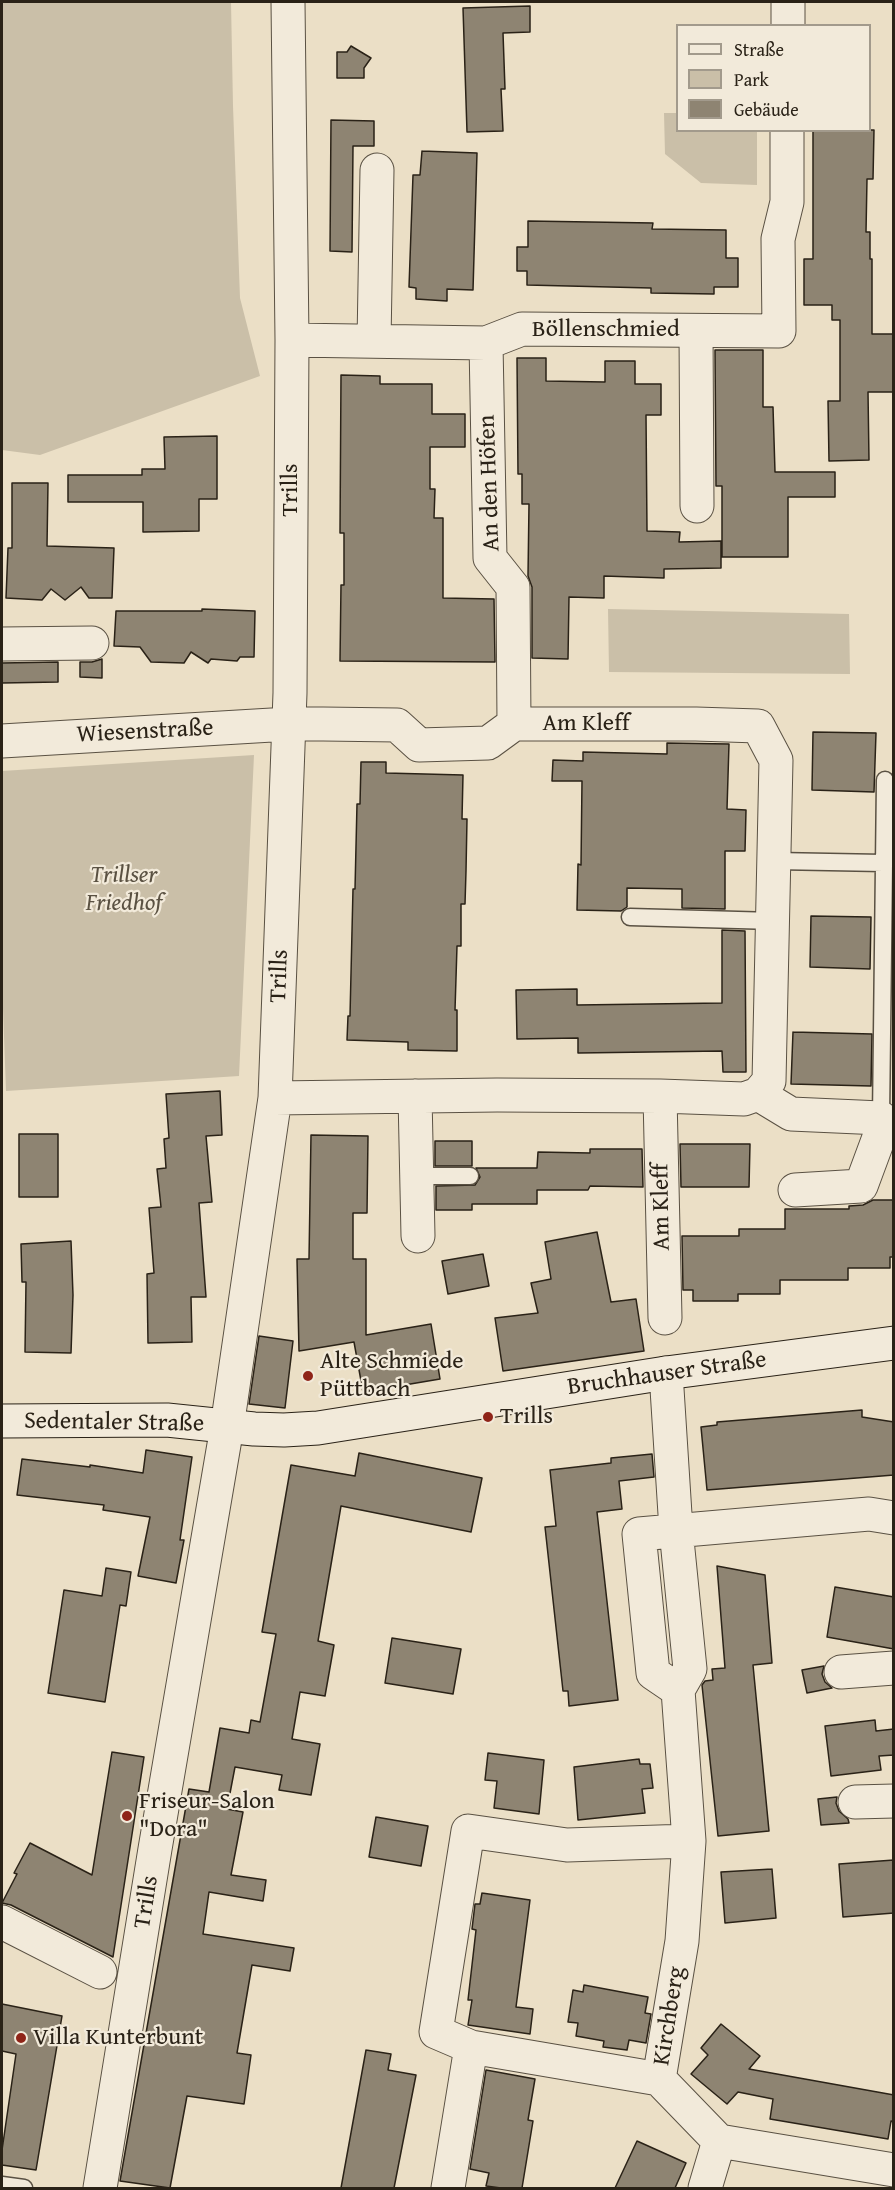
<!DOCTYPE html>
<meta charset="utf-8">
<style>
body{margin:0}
#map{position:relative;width:895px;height:2190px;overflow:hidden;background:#ebdfc6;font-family:"Gentium Book Plus",serif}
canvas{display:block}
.frame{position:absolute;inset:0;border:3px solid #2a2217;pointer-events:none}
.legend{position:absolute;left:676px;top:24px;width:195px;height:108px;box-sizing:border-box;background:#f2eada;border:2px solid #a29a8c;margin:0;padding:8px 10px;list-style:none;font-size:18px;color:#2a2217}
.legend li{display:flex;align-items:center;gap:12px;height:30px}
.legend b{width:30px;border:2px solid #a29a8c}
</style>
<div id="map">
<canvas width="895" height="2190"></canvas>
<div class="frame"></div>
<ul class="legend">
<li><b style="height:8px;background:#f2eada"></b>Straße</li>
<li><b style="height:16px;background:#cabfa8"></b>Park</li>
<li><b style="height:16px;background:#8e8472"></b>Gebäude</li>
</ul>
</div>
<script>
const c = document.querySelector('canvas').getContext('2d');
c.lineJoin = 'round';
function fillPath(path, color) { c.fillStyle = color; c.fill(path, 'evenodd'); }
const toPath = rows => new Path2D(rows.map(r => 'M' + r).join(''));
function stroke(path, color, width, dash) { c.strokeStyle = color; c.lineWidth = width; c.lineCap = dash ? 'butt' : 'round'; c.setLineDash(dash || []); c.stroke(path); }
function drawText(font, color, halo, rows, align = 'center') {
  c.font = font + ' "Gentium Book Plus",serif'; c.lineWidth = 4.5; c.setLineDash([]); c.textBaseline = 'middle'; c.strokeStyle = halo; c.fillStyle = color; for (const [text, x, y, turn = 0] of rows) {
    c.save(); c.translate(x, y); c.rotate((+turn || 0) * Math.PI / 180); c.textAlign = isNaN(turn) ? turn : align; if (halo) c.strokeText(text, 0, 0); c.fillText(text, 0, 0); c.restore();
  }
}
const green = toPath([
 [2,2,231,2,233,106,240,298,260,376,40,455,2,450],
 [664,113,677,113,678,130,757,131,757,185,701,183,665,154],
 [608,609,849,614,850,674,609,672],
 [254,755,239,1076,6,1091,2,981,2,771]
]);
const building = toPath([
 [530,6,530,32,503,33,505,89,501,89,503,131,467,132,463,8,530,6],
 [351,46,371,58,364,68,364,78,337,78,337,52,347,52,351,46],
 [331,120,374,121,374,146,353,146,352,252,330,251,331,120],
 [813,130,874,130,873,179,867,179,866,232,870,232,870,259,872,259,872,334,894,334,894,392,868,392,869,460,829,461,828,401,840,401,840,320,832,320,832,305,804,305,804,259,813,259,813,130],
 [422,151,477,153,473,290,447,289,447,301,416,299,416,288,409,287,413,175,420,175,422,151],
 [528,221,653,223,652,229,726,230,726,258,738,258,738,287,714,287,714,294,651,293,651,288,527,285,527,271,517,271,517,247,528,247,528,221],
 [715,350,763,350,763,407,773,407,775,472,835,472,835,497,788,497,788,557,722,557,722,486,716,486,715,350],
 [517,358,546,358,546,381,605,382,605,361,635,361,635,384,661,384,661,415,646,415,647,531,680,532,679,542,721,541,721,568,664,569,664,578,604,576,604,598,569,597,568,659,532,658,532,587,528,576,529,504,522,504,522,474,518,474,517,358],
 [341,375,380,376,380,384,432,384,432,414,465,414,465,447,430,447,430,489,435,489,434,518,443,518,443,598,494,599,495,662,340,661,341,585,344,585,344,533,340,533,341,375],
 [217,436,217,499,199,499,199,531,143,532,143,502,68,502,68,475,142,475,142,469,165,469,164,437,217,436],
 [12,483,48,483,47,546,114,548,112,598,89,598,81,587,65,600,51,589,42,600,6,598,8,548,12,548,12,483],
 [202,609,255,611,254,657,240,657,237,661,211,659,208,663,191,652,184,663,151,662,140,647,114,646,116,611,202,611,202,609],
 [102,659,102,678,80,677,80,662,92,662,102,659],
 [58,662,58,682,2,683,2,663,58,662],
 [813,732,876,733,874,792,812,790,813,732],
 [667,743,729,744,727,809,746,810,745,851,725,851,725,909,682,908,682,889,627,888,627,907,621,911,577,910,578,864,581,865,582,781,552,781,553,760,583,761,583,752,667,754,667,743],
 [361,762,386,762,386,773,463,775,462,819,467,819,466,871,465,904,461,904,461,946,457,946,455,1010,457,1010,457,1051,408,1050,408,1042,347,1040,348,1016,350,1016,353,889,355,889,357,804,360,804,361,762],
 [811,916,871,917,870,969,810,967,811,916],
 [722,930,745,931,746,1072,723,1072,722,1051,578,1053,578,1038,517,1039,516,990,577,989,577,1005,722,1003,722,930],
 [793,1032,872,1034,871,1086,791,1084,793,1032],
 [220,1091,222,1135,206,1136,212,1202,199,1203,206,1297,191,1297,192,1342,148,1343,147,1274,154,1273,149,1208,161,1207,157,1169,166,1168,164,1139,169,1138,166,1094,220,1091],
 [19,1134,58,1134,58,1197,19,1197,19,1134],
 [311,1135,368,1136,367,1213,353,1213,353,1259,366,1259,366,1335,431,1324,440,1379,363,1392,354,1342,299,1351,297,1259,309,1259,311,1135],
 [435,1141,472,1141,472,1166,435,1166,435,1141],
 [680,1144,750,1144,749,1187,681,1187,680,1144],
 [590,1149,642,1149,643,1187,590,1186,588,1190,537,1190,537,1204,472,1204,472,1210,436,1210,436,1186,475,1185,480,1177,476,1168,537,1168,538,1152,590,1153,590,1149],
 [873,1200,894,1200,894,1257,890,1257,890,1268,848,1268,848,1280,780,1280,780,1294,738,1294,738,1301,693,1301,693,1290,683,1290,682,1236,739,1236,739,1229,785,1229,785,1209,849,1209,849,1206,863,1205,873,1200],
 [597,1232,611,1302,636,1299,644,1351,503,1371,495,1318,538,1313,531,1283,551,1279,545,1242,597,1232],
 [71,1241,73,1295,71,1353,25,1352,26,1282,22,1282,21,1244,71,1241],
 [483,1254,489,1286,448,1294,442,1261,483,1254],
 [259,1336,293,1341,285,1408,249,1404,259,1336],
 [862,1410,862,1417,894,1422,894,1475,707,1490,701,1427,717,1425,717,1422,862,1410],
 [146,1450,192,1457,180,1540,184,1540,176,1583,138,1576,150,1517,103,1510,104,1505,17,1495,22,1459,90,1467,90,1465,143,1473,146,1450],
 [359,1453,482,1478,471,1532,341,1506,318,1641,334,1645,325,1696,300,1692,292,1739,320,1744,311,1795,279,1790,282,1775,235,1767,227,1809,243,1812,231,1875,266,1880,263,1901,209,1892,203,1934,294,1948,290,1971,252,1965,237,2053,251,2055,244,2104,187,2096,170,2188,120,2181,189,1789,209,1792,220,1728,249,1733,251,1720,260,1722,276,1634,262,1632,291,1465,355,1476,359,1453],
 [652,1454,654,1477,619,1481,622,1509,597,1512,618,1700,569,1706,568,1691,563,1691,545,1527,556,1526,550,1470,611,1463,611,1458,652,1454],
 [717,1566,765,1575,772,1663,753,1665,769,1831,718,1836,702,1685,705,1681,713,1680,712,1669,725,1668,717,1566],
 [106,1568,131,1572,126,1606,120,1605,105,1702,48,1693,64,1590,102,1596,106,1568],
 [835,1587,894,1597,894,1649,827,1637,835,1587],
 [392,1638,461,1649,453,1694,385,1683,392,1638],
 [824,1666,822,1674,825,1682,832,1688,807,1693,802,1670,824,1666],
 [875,1720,876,1731,894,1729,894,1755,879,1756,881,1770,831,1776,825,1726,875,1720],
 [112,1752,144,1757,113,1957,11,1905,2,1903,17,1874,14,1873,30,1843,92,1875,112,1752],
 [488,1753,544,1760,539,1814,494,1808,497,1781,485,1780,488,1753],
 [639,1759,640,1764,650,1764,653,1788,642,1789,645,1813,578,1820,574,1767,639,1759],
 [837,1797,836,1803,839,1811,848,1819,849,1823,821,1825,818,1799,837,1797],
 [376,1817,428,1826,421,1866,369,1857,376,1817],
 [894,1860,894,1913,843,1917,839,1864,894,1860],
 [772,1869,776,1918,725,1923,721,1872,772,1869],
 [482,1893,530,1900,516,2007,533,2009,530,2034,468,2025,472,2000,468,2000,476,1930,472,1929,475,1904,480,1904,482,1893],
 [584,1985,648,1997,645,2013,651,2014,646,2043,629,2040,627,2050,603,2047,604,2041,576,2036,578,2023,568,2022,573,1990,583,1992,584,1985],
 [2,2004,62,2016,36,2170,2,2165,2,2150,16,2054,2,2051,2,2004],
 [721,2024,760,2056,749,2069,894,2095,894,2122,891,2121,888,2139,770,2119,773,2099,738,2092,727,2104,691,2074,708,2055,701,2048,721,2024],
 [366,2050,391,2054,388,2070,416,2075,394,2188,341,2188,366,2050],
 [486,2070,535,2079,528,2120,533,2121,522,2188,501,2188,486,2186,489,2173,470,2169,486,2070],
 [637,2141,686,2163,675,2188,615,2188,637,2141]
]);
const lane = toPath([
 [775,861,883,863],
 [630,917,774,921],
 [881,1118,885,780],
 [417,1176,470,1176],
 [2,2185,24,2188]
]);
const street = toPath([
 [788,26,788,2],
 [696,331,697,506],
 [292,340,486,343,522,329,779,331,778,239,787,202,787,130],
 [374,341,377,170],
 [486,343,490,558,513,587,514,724],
 [2,644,92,643],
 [2,741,289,724,323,724,397,725,419,745,488,743,514,724,696,724,758,726,776,760,769,1081,758,1094,744,1099,660,1096],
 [758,1094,791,1114,881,1118,881,1132,861,1186,795,1190],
 [415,1096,418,1236],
 [275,1098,497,1095,660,1096,665,1318],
 [666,1373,676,1530,690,1669,678,1690,689,1841,682,1941,659,2079,719,2141,894,2170],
 [841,1672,894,1668],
 [678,1690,653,1673,639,1534,869,1514,894,1518],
 [855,1802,894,1801],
 [2,1922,100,1972],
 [471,2047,659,2079],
 [100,2188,155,1849,227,1427,275,1098,290,693,292,340,288,2],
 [448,2188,471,2047,436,2032,468,1831,567,1845,689,1841],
 [705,2188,719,2141]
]);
const secondary = toPath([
 [2,1421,167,1420,254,1429,284,1430,318,1428,666,1373,894,1343]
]);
const markers = [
 [308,1376,6,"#8f2418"],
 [488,1417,6,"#8f2418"],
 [127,1816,6,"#8f2418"],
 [21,2038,6,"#8f2418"]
];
const streetNames = [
 ["Böllenschmied",606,330],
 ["An den Höfen",490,483,-92],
 ["Trills",291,490,-90],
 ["Am Kleff",586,724],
 ["Wiesenstraße",145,732,-3],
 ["Trills",280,976,-88],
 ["Am Kleff",662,1207,-91],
 ["Bruchhauser Straße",667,1374,-8],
 ["Sedentaler Straße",114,1423,1],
 ["Trills",147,1902,-81],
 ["Kirchberg",670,2016,-81]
];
const parkNames = [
 ["Trillser",124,876],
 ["Friedhof",124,904]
];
const poiNames = [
 ["Alte Schmiede",320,1362],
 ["Püttbach",320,1390],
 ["Trills",500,1417],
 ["Friseur-Salon",139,1802],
 ["\"Dora\"",139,1830],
 ["Villa Kunterbunt",33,2038]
];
fillPath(green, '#cabfa8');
fillPath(building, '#8e8472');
stroke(building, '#2a2217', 1.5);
stroke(lane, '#5a5143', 19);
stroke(street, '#5a5143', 35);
stroke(secondary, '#2a2217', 35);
stroke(lane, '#f2eada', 16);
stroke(street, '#f2eada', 33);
stroke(secondary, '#f2eada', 33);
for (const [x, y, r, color] of markers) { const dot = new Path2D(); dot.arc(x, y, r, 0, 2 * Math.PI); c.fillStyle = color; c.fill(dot); stroke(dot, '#f2eada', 2); }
drawText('24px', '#2a2217', '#f2eada', streetNames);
drawText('italic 24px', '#5a5142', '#f2eada', parkNames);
drawText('24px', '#2a2217', '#f2eada', poiNames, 'left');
</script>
